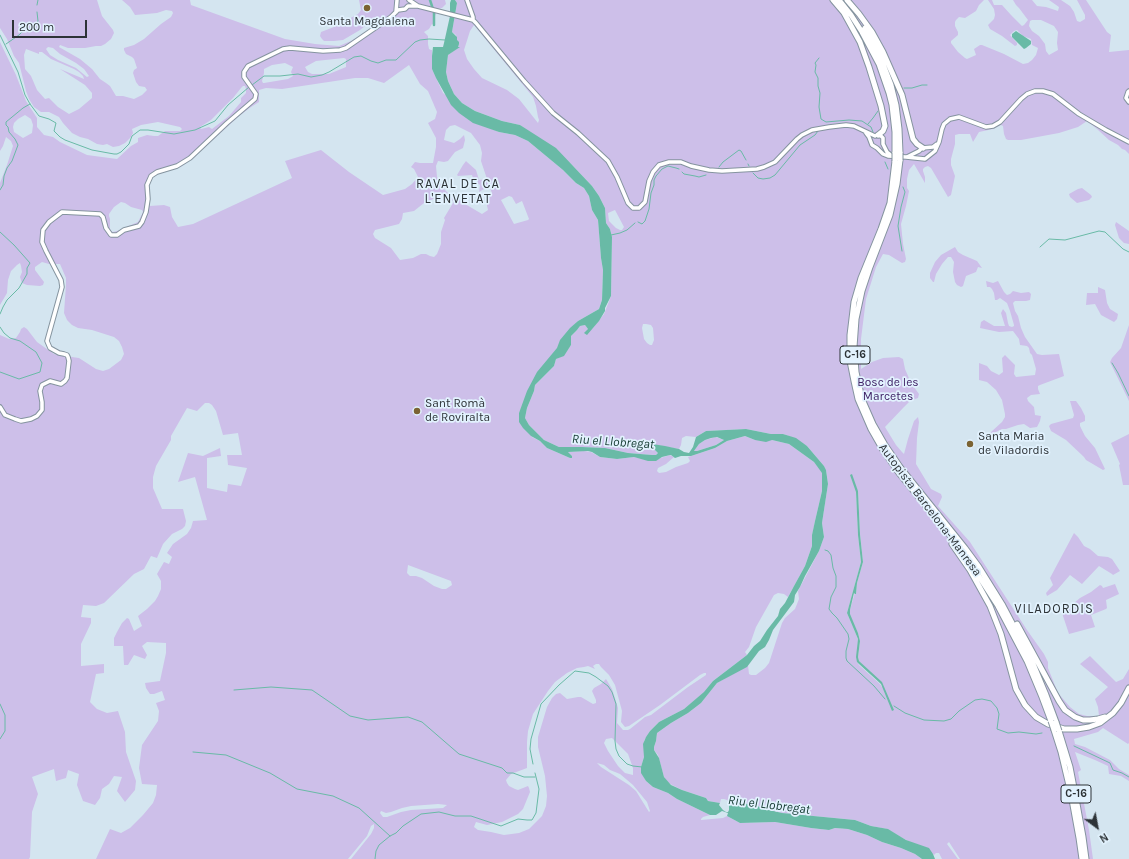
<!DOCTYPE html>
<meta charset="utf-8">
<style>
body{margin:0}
#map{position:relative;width:1129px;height:859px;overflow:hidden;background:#d4e5f0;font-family:Karla,sans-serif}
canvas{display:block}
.north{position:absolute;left:1077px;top:807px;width:40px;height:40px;-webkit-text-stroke:3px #e2f2fe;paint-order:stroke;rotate:148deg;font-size:11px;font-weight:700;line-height:16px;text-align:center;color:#2d3337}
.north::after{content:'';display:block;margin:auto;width:14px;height:18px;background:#2d3337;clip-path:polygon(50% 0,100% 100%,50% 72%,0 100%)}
.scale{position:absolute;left:12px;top:20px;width:75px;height:18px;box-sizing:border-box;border:2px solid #2d3337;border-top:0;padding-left:5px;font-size:12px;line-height:14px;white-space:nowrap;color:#2d3337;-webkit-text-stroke:3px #e2f2fe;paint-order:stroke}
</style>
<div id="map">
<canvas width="1129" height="859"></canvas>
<div class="north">N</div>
<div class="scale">200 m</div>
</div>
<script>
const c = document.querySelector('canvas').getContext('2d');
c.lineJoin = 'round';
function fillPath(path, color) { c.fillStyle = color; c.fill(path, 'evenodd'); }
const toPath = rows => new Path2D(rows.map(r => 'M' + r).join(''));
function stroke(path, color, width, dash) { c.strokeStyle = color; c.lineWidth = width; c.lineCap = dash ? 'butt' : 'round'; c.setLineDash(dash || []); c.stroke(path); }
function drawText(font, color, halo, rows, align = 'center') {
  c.font = font + ' Karla,sans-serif'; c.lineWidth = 3.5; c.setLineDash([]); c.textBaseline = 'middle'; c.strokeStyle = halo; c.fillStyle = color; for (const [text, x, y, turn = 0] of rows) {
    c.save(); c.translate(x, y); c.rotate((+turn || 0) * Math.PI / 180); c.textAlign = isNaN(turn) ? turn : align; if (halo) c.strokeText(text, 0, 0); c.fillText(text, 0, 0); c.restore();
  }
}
const green = toPath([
 [0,0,97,0,102,16,113,30,114,33,111,39,105,44,101,46,96,46,85,48,68,48,60,45,59,47,80,59,92,69,100,79,106,83,110,86,116,96,123,96,134,99,142,95,147,90,145,87,139,86,136,82,133,73,134,70,137,68,134,59,132,57,126,54,124,50,124,48,134,45,144,39,161,24,171,17,173,13,172,11,166,10,157,13,135,15,130,7,122,0,190,0,191,5,285,39,315,44,339,46,351,41,376,25,372,23,369,23,360,30,343,40,334,41,324,41,322,39,320,36,321,32,334,27,358,14,361,10,359,0,445,0,446,4,442,8,438,9,435,16,435,25,432,24,429,29,424,32,428,36,428,44,429,49,431,50,432,50,432,69,443,93,487,127,499,132,515,135,528,141,539,150,563,170,576,183,584,188,589,196,592,210,598,220,601,258,603,270,602,300,599,309,578,321,561,340,558,348,550,358,519,413,532,437,540,441,547,448,570,458,572,456,568,452,584,451,591,452,600,457,617,459,634,457,651,461,670,455,674,457,666,464,658,468,657,471,659,473,666,472,676,467,688,463,690,461,688,457,715,448,727,441,745,436,755,440,772,440,789,444,814,462,823,473,822,491,815,521,812,536,812,546,805,566,788,597,784,594,778,593,774,595,756,627,749,647,745,652,747,655,713,681,705,692,684,709,659,722,650,731,644,741,644,757,641,767,641,771,646,781,653,787,668,793,677,799,710,815,703,817,701,819,701,820,723,818,727,816,740,823,775,822,811,828,829,830,835,828,848,829,867,835,882,842,901,848,915,854,922,859,351,859,371,834,374,828,374,824,371,826,367,836,348,859,96,859,110,829,121,833,130,828,143,815,153,803,156,795,157,785,142,784,139,768,142,745,158,721,159,711,156,703,165,700,162,691,154,694,150,694,146,688,145,683,160,681,166,653,166,643,147,642,142,646,147,655,145,659,134,655,128,665,124,665,123,646,114,646,114,638,117,632,122,623,127,618,129,619,134,631,142,626,138,616,147,609,155,601,158,596,161,589,161,581,157,574,164,562,169,564,172,557,167,553,173,544,187,534,191,528,193,521,207,520,195,477,178,482,188,453,203,456,220,448,221,456,207,458,207,488,227,492,228,484,241,486,247,468,228,465,227,455,242,455,238,433,223,435,216,411,212,405,209,403,205,403,197,411,187,408,171,436,171,440,156,466,153,477,153,488,162,509,183,509,186,521,185,526,182,529,172,534,163,544,157,558,151,556,144,569,134,574,104,603,96,606,83,605,81,617,91,618,91,623,81,644,81,666,104,664,104,673,96,674,90,702,97,709,107,713,118,711,125,732,126,752,136,781,135,790,125,802,117,791,122,777,114,776,109,784,102,789,100,798,95,805,83,801,77,785,79,774,68,770,66,778,56,781,54,769,32,777,38,794,32,812,30,857,29,859,0,859,0,335,9,339,16,338,20,332,21,329,24,327,27,329,37,342,54,354,58,355,79,358,96,369,103,371,109,369,121,360,124,354,122,347,119,341,114,337,92,330,78,328,72,325,67,320,64,313,66,285,66,278,60,264,49,264,42,262,35,267,35,270,44,282,43,285,40,286,27,285,22,283,20,277,22,272,21,266,20,263,17,265,11,271,8,280,7,293,0,305,0,183,7,165,13,146,11,141,6,137,3,146,0,151,0,42,16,75,26,101,37,118,37,127,44,135,53,137,60,142,87,155,117,159,131,146,138,142,138,138,147,135,154,136,158,136,165,131,180,131,182,129,180,127,158,122,141,125,132,129,133,133,131,137,125,143,119,146,113,147,107,144,103,145,97,144,88,139,80,137,72,133,63,123,59,117,49,112,41,112,34,107,29,99,26,91,19,63,14,56,7,39,0,28],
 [48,47,53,48,60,54,76,63,84,69,89,76,87,77,76,68,58,60,50,55,46,49],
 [26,49,39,54,39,52,42,52,51,59,74,69,79,72,83,76,84,79,60,69,85,85,92,93,92,98,79,109,69,114,58,107,49,98,45,99,37,90,31,76,25,69,24,55],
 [344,58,346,59,346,67,329,74,312,74,308,72,305,67,316,61],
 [285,63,293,67,291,72,293,76,288,79,264,83,263,83,262,81,264,73,264,69,272,65],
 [409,65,420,84,428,91,437,112,435,119,428,123,436,138,436,147,433,163,420,163,415,162,411,167,414,169,418,177,412,184,405,189,383,195,349,172,321,150,285,161,292,178,193,224,178,227,172,217,170,207,164,205,150,206,149,189,150,181,153,176,182,166,194,157,239,116,251,107,259,102,259,90,266,88,282,89,355,78,368,78,384,83],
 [243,86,245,86,246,89,246,93,241,98,241,102,229,116,212,129,209,127,201,129,200,127,211,120,233,98,241,88],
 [25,115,31,119,33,125,32,133,23,138,14,132,13,127,14,123,18,119],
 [455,125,471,133,480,145,482,153,481,161,487,179,479,180,476,170,467,162,466,161,463,165,457,175,458,176,472,175,474,181,480,185,479,192,489,186,492,193,485,197,488,210,482,214,460,201,458,195,456,195,453,197,451,196,442,187,437,177,436,166,438,161,444,162,448,161,455,152,463,148,465,140,464,135,460,139,454,143,444,140,446,130,450,126],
 [440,192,453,201,453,203,444,218,445,220,441,232,441,244,437,254,434,257,430,256,426,254,421,254,413,258,400,260,391,248,375,238,373,234,375,230,399,224,402,219,403,213,414,211,424,203,433,199],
 [509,196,512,197,516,204,522,201,529,219,528,220,514,224,501,200],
 [121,202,125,203,131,207,142,210,143,212,138,222,117,231,113,232,111,231,110,229,110,219,109,216,109,214,114,207],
 [408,565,451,581,452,585,446,589,442,589,434,586,422,578,416,576,410,576,407,573],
 [596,664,599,664,601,667,609,675,615,685,622,711,621,722,625,727,629,726,660,705,700,675,704,673,706,673,706,675,688,687,651,715,645,717,630,729,628,730,623,730,617,723,618,708,615,698,612,689,606,679,601,684,594,688,592,691,596,700,596,703,593,704,581,697,578,697,567,699,560,693,556,694,552,698,547,707,538,737,538,747,545,776,547,796,546,806,542,816,529,829,519,833,504,835,491,832,478,830,474,827,476,822,487,825,502,822,518,814,523,809,530,792,529,788,528,786,518,790,515,789,509,786,507,783,506,780,511,774,527,768,527,742,528,731,533,714,548,691,555,682,567,673,577,668,584,667,588,666,595,669,593,666],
 [612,738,628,754,633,768,633,775,625,773,618,766,608,751,604,743,606,739],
 [597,763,604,765,610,770,620,774,633,785,647,802,650,811,649,812,636,791,629,785,601,767],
 [438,804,447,805,443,808,411,810,401,812,387,817,383,817,380,813,381,811,386,813,391,812,402,808,411,806],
 [455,0,984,0,979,5,976,11,965,18,959,17,956,20,955,22,955,26,958,32,958,35,951,41,951,43,958,52,965,58,967,59,976,55,974,49,980,45,982,45,1004,54,1023,64,1028,63,1032,60,1036,55,1038,48,1032,45,1031,39,1023,36,1017,30,1014,31,1010,35,1017,43,1017,45,1015,46,1002,36,990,29,988,25,994,19,995,15,994,9,988,0,992,0,994,5,1002,5,1011,15,1022,26,1024,25,1028,20,1019,8,1016,5,1013,0,1032,0,1037,6,1046,7,1058,11,1059,7,1049,0,1061,0,1070,6,1074,12,1077,21,1080,22,1085,19,1085,15,1077,0,1086,0,1107,32,1111,35,1109,52,1129,50,1129,154,1125,150,1122,149,1118,145,1109,140,1097,129,1087,121,1078,127,1059,133,1021,140,1008,140,1006,139,1004,134,1003,126,1001,125,993,129,979,132,973,142,970,134,959,134,955,135,955,144,951,159,951,165,955,176,951,195,948,197,931,168,928,166,925,167,923,169,923,171,925,177,925,183,914,164,909,170,907,179,907,188,909,191,906,206,901,224,903,244,906,259,905,262,902,263,889,255,883,254,876,267,866,299,861,339,861,369,872,362,883,358,899,357,903,359,905,369,911,383,919,394,918,398,910,401,904,407,885,427,896,445,902,452,904,454,908,439,914,421,918,417,919,422,917,438,916,464,931,489,941,494,942,497,938,506,970,542,1027,630,1044,654,1048,662,1048,668,1058,693,1070,707,1079,714,1087,716,1099,716,1098,707,1095,699,1108,687,1080,664,1090,656,1116,682,1123,679,1129,669,1129,743,1128,744,1103,728,1098,732,1074,739,1075,744,1085,747,1110,760,1119,769,1129,775,1129,781,1121,776,1109,774,1108,766,1095,760,1075,752,1081,770,1078,772,1089,830,1093,859,960,859,949,842,947,844,958,859,942,859,939,853,936,853,934,855,933,854,906,840,887,829,871,826,855,820,782,813,769,810,751,804,729,803,727,800,724,799,721,799,720,803,708,801,706,798,682,790,672,785,667,782,664,777,658,755,654,750,654,747,656,741,657,733,671,723,688,713,701,703,717,683,748,665,749,674,751,675,756,675,765,668,769,663,782,623,785,618,795,609,799,599,798,591,819,551,824,537,822,523,828,484,826,470,824,466,807,446,789,436,783,434,771,434,746,429,706,431,696,437,686,436,682,438,681,445,679,449,638,442,642,446,653,448,658,453,656,455,652,455,628,453,605,448,582,447,559,447,544,440,529,425,525,418,527,408,534,391,535,385,554,366,556,359,564,355,571,345,571,336,577,330,580,326,585,325,588,329,587,331,592,329,604,314,611,296,612,237,610,229,606,223,605,208,599,196,592,186,571,164,520,125,502,121,475,111,462,103,454,94,448,81,446,72,448,55,459,47,458,47,456,35,452,32,457,3],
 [1032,20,1041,20,1054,26,1058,32,1057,43,1058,50,1049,55,1046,51,1045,44,1039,36,1032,31,1029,26,1030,21],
 [474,25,533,97,536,106,538,117,539,120,538,123,519,99,507,90,482,78,474,69,467,59,464,50,470,31],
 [615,210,624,227,622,230,620,230,616,228,609,221,608,213],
 [643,324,646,324,651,325,653,328,654,340,652,345,650,345,647,343,644,339,642,328],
 [850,475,858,491,860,534,863,562,857,583,856,594,855,592,850,610,849,614,858,633,860,641,858,657,859,661,884,687,882,687,880,684,859,665,857,662,858,639,847,613,861,562,858,535,856,489],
 [1082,188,1091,195,1092,197,1089,200,1077,203,1070,197,1069,194,1078,189],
 [1116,222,1129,231,1129,244,1124,243,1119,238,1115,225],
 [955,247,958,252,963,255,977,261,982,268,978,267,976,272,966,276,963,286,961,287,957,285,955,282,953,272,954,262,951,257,948,257,942,264,936,274,934,282,933,282,930,278,930,273,935,262,941,255],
 [986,281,993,283,998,281,1004,292,1007,295,1010,294,1013,291,1021,293,1029,292,1031,294,1030,300,1026,301,1015,301,1013,303,1015,311,1018,316,1021,328,1025,337,1037,354,1042,355,1059,354,1064,376,1040,385,1038,386,1038,389,1040,394,1031,395,1027,398,1028,401,1034,407,1035,415,1041,416,1040,421,1037,427,1030,428,1024,424,1018,425,1006,429,1002,429,990,435,991,432,1002,422,1005,417,1005,414,1002,400,996,390,987,382,979,380,979,363,987,366,991,371,999,375,1003,372,1002,358,1005,355,1015,365,1014,374,1016,377,1035,375,1036,369,1032,355,1030,353,1029,348,1027,346,1020,345,1019,339,1013,331,999,332,980,328,981,322,984,320,994,326,1005,326,1001,313,1003,309,1006,313,1008,323,1009,326,1012,327,1014,326,1014,325,1010,311,1007,303,1000,298,997,300,995,300,994,293,992,289,990,287,987,287],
 [1098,287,1105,290,1107,303,1110,309,1118,314,1117,319,1114,322,1101,315,1095,304,1086,305,1087,293,1098,293],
 [1129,325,1129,401,1110,362,1112,358,1121,348],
 [1070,401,1076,401,1081,408,1085,416,1085,421,1080,423,1080,426,1085,436,1095,448,1105,469,1103,470,1086,460,1084,457,1066,440,1051,431,1049,426,1051,424,1073,418,1074,415],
 [1129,434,1129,485,1123,485,1119,465,1120,464,1111,443],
 [716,437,724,440,716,445,697,451,694,451,699,444,705,440],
 [1074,533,1078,537,1084,546,1090,549,1098,556,1108,557,1112,559,1120,571,1113,575,1112,574,1099,566,1082,584,1070,575,1057,590,1047,596,1046,593,1053,585,1050,578],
 [1115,584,1119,594,1106,600,1107,608,1106,609,1091,615,1095,627,1069,634,1062,613,1080,598,1091,592,1100,585,1102,586,1103,588]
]);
const water = toPath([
 [451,0,455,0,457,3,452,32,457,37,457,40,459,42,459,44,458,47,460,47,448,55,446,72,448,81,454,94,462,103,475,111,502,121,520,125,556,148,592,186,599,196,605,208,606,223,610,229,612,237,611,296,605,308,605,311,599,321,587,335,584,333,588,329,585,325,580,326,577,330,571,336,571,345,564,356,556,359,554,366,535,385,534,391,527,408,525,418,529,425,544,440,559,447,582,447,605,448,628,453,652,455,656,455,658,453,653,448,639,446,635,443,638,442,646,443,665,446,679,449,684,452,689,453,693,447,696,437,706,431,746,429,771,434,783,434,796,438,807,446,824,466,826,470,828,484,822,523,824,537,819,551,805,576,800,587,795,595,794,602,773,630,769,640,765,647,759,651,747,667,717,683,701,703,688,713,671,723,657,733,656,741,654,747,654,750,659,758,664,777,671,785,682,790,706,798,708,801,720,803,719,805,723,810,726,812,728,812,729,810,729,803,751,804,769,810,782,813,855,820,871,826,888,829,906,840,929,848,933,854,935,859,922,859,915,854,901,848,882,842,867,835,848,829,835,828,829,830,811,828,775,822,740,823,727,816,728,813,722,811,716,815,710,815,677,799,668,793,653,787,646,781,641,773,641,767,644,757,643,744,646,737,650,731,659,722,684,709,704,692,713,681,747,655,754,646,760,641,767,630,778,616,780,609,785,603,794,586,805,566,812,546,812,535,815,521,822,491,822,473,814,462,789,444,772,440,766,442,755,440,745,436,727,441,715,448,691,456,681,456,675,458,671,455,670,455,662,457,656,461,648,461,634,457,617,459,600,457,592,452,588,451,568,452,572,456,572,458,570,458,547,448,540,441,531,436,523,428,519,422,519,413,527,391,537,372,557,348,560,340,570,328,578,321,599,309,602,300,603,270,601,258,598,220,592,210,589,196,584,188,576,183,563,170,528,141,515,135,499,132,473,123,459,113,451,105,436,78,432,69,432,56,433,47,443,47,444,43,450,16,450,3],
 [717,437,724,440,716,445,697,451,694,451,699,444,705,440,711,438],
 [1016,31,1031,41,1031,44,1026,48,1024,49,1012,37,1012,34],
 [852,474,858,491,860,534,863,562,857,583,856,594,855,594,854,593,850,610,850,614,858,633,860,641,858,657,859,661,882,682,894,710,892,711,881,684,859,664,857,662,856,657,858,639,847,613,861,562,858,535,856,492,850,475]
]);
const stream = toPath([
 [37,5,38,0],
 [0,35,18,72,25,95,30,104,39,116,49,119,56,123,54,131,60,137,65,140,92,150,114,154,117,154,121,152,129,144,132,136,140,130,148,130,174,134,195,130,215,121,228,105,249,87],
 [6,44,19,35,22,32,30,29,34,27,38,21,37,12],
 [819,58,815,63,816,65,815,72,818,78,818,86,820,93,819,107,821,119,826,122,849,120,862,121,871,127,873,132],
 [252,85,264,76,280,76,298,74,311,77,322,75,329,72,354,57,361,56,371,61,378,63,386,60,396,60,415,42,420,40,429,39,445,40],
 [904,88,912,88,922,85,927,85],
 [868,124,873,118,878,111],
 [885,162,888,169],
 [748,164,749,166],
 [719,167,723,162,739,150,741,151,746,160],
 [682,172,684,174,695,176,699,177,706,175],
 [753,173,758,178,763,179,770,178,775,175,800,145,815,135,818,131],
 [0,190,3,185,4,176,7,168,12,161,18,145,15,139,9,132,8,127,6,125,6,122,23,108,30,104],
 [638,222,642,224,645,221,649,209,651,193,654,185,654,180,656,176,662,169,668,166,676,168,679,169],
 [0,232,14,245,30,263,27,268,27,274,19,288,7,300,3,307,0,314],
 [611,235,620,233,627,230,635,223],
 [1040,247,1049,239,1065,240,1099,231,1105,232,1123,249,1129,252],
 [902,251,898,226,901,207,905,192,903,187],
 [0,327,4,333,10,338,20,341,36,352,42,363,40,372,19,379,0,372],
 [1112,363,1118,373,1129,396],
 [825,550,828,551,831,555,833,568,836,576,836,587,831,597,829,609,832,613,837,618,848,634,849,639,846,651,846,658,847,661,874,686,885,699],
 [234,690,271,687,312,690,350,716,368,720,408,717,422,722,459,754,502,768,507,773,513,773,524,777,535,777],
 [0,704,5,715,5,731,0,739],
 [894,706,905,713,924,720,944,721,951,719,959,711,975,700,982,699,991,701,997,708,999,714,997,729,1008,733,1019,732,1036,734,1042,733],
 [1074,746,1110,763,1113,770,1122,773,1129,777],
 [193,752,226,755,270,773,297,789,333,796,359,808,390,836],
 [533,764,530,749,531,739,541,704,559,685,575,671,589,673,596,677,608,686,612,692,616,704,615,741,616,749,619,756,627,764,633,766,642,767],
 [375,859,376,851,379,845,390,836,396,833,403,826,421,814,439,812,455,816,471,816,501,826,518,819,527,820,532,820,536,813,539,789,535,773]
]);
const canal = toPath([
 [430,0,434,12,434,25]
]);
const minor = toPath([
 [409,0,418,6,473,20,476,23,524,81,553,113,578,133,608,161,617,177,628,203,633,208,639,208,645,202,649,181,653,172,659,165,669,162,681,162,691,166,709,170,722,171,757,169,764,167,775,162,797,139,802,135,812,130,829,127,846,125,854,126,875,136],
 [467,0,473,17,473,20],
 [396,12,397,0],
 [1129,91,1128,92,1126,98,1129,102],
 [866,133,869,137,872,145,877,148,883,154,888,156,906,157,925,159,935,151,939,142,942,129,944,124,950,119,959,117,986,127,993,126,1000,122,1021,99,1027,94,1035,91,1043,91,1053,94,1079,114,1106,130,1129,142],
 [877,135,881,136,883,138,883,144,887,152,892,156],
 [907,157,919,151,922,148,933,147,937,144],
 [0,407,5,415,15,419,21,421,31,419,37,416,42,410,42,402,40,391,42,385,50,381,61,384,65,381,67,378,69,361,68,357,67,355,64,354,59,353,50,348,47,341,62,287,61,280,46,251,42,242,43,230,49,222,62,212,100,214,103,217,106,228,111,235,117,235,124,230,139,226,142,222,146,212,148,199,147,185,151,176,157,172,177,166,190,158,227,123,255,99,256,94,244,77,244,72,248,66,283,49,290,48,323,51,340,50,346,48,391,17,398,10,405,9,408,6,418,6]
]);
const highway = toPath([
 [833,0,844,13,860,42,869,67,881,106,885,126,883,131,878,135],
 [839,0,851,15,862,32,879,64,889,93,892,105,895,132,895,153],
 [847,0,859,14,872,32,883,52,902,95,913,139,917,144,923,148],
 [865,28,879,54,891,85,896,105,899,129,900,153],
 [900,160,897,184,890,215,870,267,862,291,856,319,854,347,856,372,862,399,873,424,885,445,900,467,965,548,979,567,1002,604,1031,659,1046,695,1056,722],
 [895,161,890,203,881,229,861,278,854,302,850,335,850,361,854,381,858,399,871,429,883,450,899,473,962,550,998,606,1027,661,1042,697,1051,721],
 [952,544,970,570,990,606,1001,634,1016,689,1025,705,1036,717,1048,724,1064,729,1077,729,1089,727,1100,723,1113,713,1121,703,1129,688],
 [1017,624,1059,701,1065,710,1075,717,1083,720,1090,720,1098,719,1105,717],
 [1054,730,1061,752,1071,794,1079,838,1082,859],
 [1059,731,1070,767,1075,793,1083,837,1086,859]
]);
const highwayBridge = toPath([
 [900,153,900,160],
 [895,161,895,153],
 [1051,721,1054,730],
 [1056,722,1059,731]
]);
const markers = [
 [367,8,4,"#7b6333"],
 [417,411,4,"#7b6333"],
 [970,444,4,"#7b6333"]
];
const shields = [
 [855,355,30],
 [1076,794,30]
];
const shieldNames = [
 ["C-16",855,355],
 ["C-16",1076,794]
];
const poiNames = [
 ["Santa Magdalena",367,22,"center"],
 ["Sant Romà",425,404],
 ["de Roviralta",425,418],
 ["Santa Maria",978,437],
 ["de Viladordis",978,451]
];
const parkNames = [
 ["Bosc de les",888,383],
 ["Marcetes",888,397]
];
const streetNames = [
 ["Autopista Barcelona-Manresa",930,510,53]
];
const neighbourhoodNames = [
 ["RAVAL DE CA",458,184],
 ["L'ENVETAT",458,199],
 ["VILADORDIS",1054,609]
];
const waterNames = [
 ["Riu el Llobregat",613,442,4],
 ["Riu el Llobregat",769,805,7]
];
fillPath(green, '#cdbfe9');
fillPath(water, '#69baa6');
stroke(stream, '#69baa6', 1);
stroke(canal, '#69baa6', 2.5);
stroke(minor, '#85949f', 5.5);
stroke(highway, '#85949f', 7);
stroke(minor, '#fff', 3.5);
stroke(highway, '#fff', 5);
stroke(highwayBridge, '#85949f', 7, []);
stroke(highwayBridge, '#fff', 5);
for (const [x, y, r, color] of markers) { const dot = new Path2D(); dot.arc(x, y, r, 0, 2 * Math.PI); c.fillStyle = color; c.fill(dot); stroke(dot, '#e2f2fe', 1.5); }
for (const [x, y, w] of shields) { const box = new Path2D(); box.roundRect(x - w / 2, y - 9, w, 18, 3); c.fillStyle = '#e2f2fe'; c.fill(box); stroke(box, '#2d3337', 1); }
drawText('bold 11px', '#2d3337', null, shieldNames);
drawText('12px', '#2d3337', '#e2f2fe', poiNames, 'left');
drawText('12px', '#402266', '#e2f2fe', parkNames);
drawText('12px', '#2d3337', '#e2f2fe', streetNames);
c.letterSpacing = '1px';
drawText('13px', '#2d3337', '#e2f2fe', neighbourhoodNames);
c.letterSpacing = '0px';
drawText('italic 13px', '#12382f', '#e2f2fe', waterNames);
</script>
